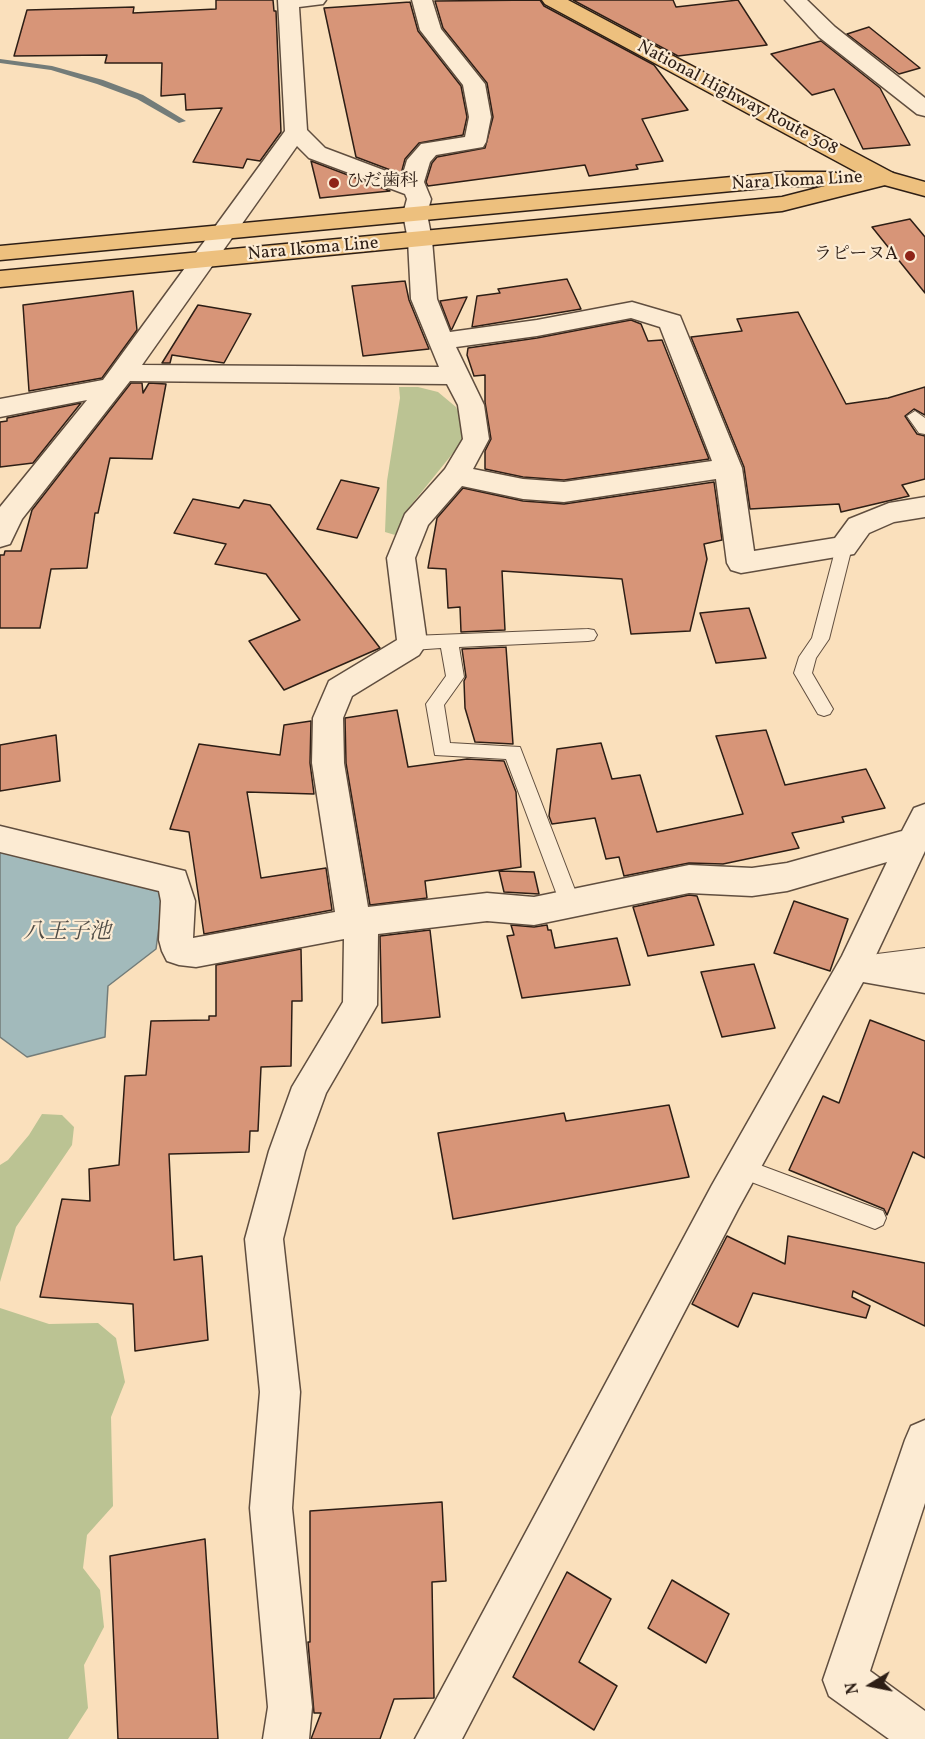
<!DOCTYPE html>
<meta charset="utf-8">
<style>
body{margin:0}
#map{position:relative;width:925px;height:1739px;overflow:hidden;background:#fae0bc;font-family:Vollkorn,serif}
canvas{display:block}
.north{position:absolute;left:841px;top:1655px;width:60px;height:60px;-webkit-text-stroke:4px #fcebd3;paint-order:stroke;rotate:260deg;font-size:16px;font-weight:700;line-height:24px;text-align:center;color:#2d1e15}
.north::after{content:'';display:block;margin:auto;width:21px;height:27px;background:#2d1e15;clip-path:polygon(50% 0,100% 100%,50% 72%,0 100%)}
</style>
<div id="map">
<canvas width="925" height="1739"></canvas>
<div class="north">N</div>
</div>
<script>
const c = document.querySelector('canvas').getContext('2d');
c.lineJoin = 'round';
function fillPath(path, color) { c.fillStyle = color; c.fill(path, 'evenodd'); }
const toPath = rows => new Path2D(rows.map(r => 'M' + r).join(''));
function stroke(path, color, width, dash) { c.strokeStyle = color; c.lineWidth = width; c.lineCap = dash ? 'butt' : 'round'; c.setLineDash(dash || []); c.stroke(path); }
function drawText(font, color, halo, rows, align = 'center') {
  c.font = font + ' Vollkorn,"Noto Serif JP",serif'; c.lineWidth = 4.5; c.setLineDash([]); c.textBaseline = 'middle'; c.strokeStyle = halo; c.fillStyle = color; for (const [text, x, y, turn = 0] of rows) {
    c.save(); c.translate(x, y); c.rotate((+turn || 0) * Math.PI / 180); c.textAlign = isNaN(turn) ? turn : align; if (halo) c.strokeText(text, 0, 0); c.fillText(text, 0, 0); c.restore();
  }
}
const green = toPath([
 [399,387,418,387,438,392,456,407,464,423,462,442,407,510,395,535,385,532,387,481,400,398],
 [42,1114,62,1115,74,1127,72,1145,16,1227,0,1282,0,1165,8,1160,29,1135],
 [0,1308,49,1324,98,1323,116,1338,125,1382,111,1417,113,1506,87,1535,83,1568,100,1590,104,1627,84,1665,88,1708,68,1739,0,1739]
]);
const water = toPath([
 [0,849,164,888,156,949,108,986,105,1037,27,1057,0,1037,0,849]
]);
const stream = toPath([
 [0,59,52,66,103,80,143,95,186,121,179,123,137,99,97,84,51,70,0,63,0,59]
]);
const building = toPath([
 [216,0,273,0,274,11,276,11,281,132,260,161,247,159,243,168,193,162,222,108,186,110,185,94,161,96,162,63,105,63,107,55,14,56,27,10,134,7,133,13,216,9,216,0],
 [540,0,544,6,654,65,688,110,642,119,663,161,636,165,638,169,589,176,585,165,428,186,426,182,432,163,437,157,485,148,493,117,487,83,443,28,435,1,540,0],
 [573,0,673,0,676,7,738,0,767,45,678,56,573,0],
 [410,2,418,31,461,86,467,117,463,135,419,143,405,159,401,174,356,157,324,8,410,2],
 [869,27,920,68,899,74,847,34,869,27],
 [821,41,880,88,910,145,863,149,834,89,812,95,771,54,821,41],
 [311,161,390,191,320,198,311,161],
 [910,219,925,237,925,293,872,227,910,219],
 [567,279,581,309,472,327,477,296,500,293,498,289,567,279],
 [405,281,409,300,429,349,363,356,352,286,405,281],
 [133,291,137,330,102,378,29,391,23,305,133,291],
 [467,297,452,329,451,330,440,301,467,297],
 [198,305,251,314,224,363,172,355,170,363,162,363,198,305],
 [798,312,846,404,888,398,925,387,925,415,914,409,905,416,917,434,925,436,925,479,902,485,909,496,841,512,839,504,750,509,744,467,691,337,742,331,737,319,798,312],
 [631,320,641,324,648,341,662,340,709,459,564,480,523,477,485,469,485,451,491,439,485,402,485,375,474,376,467,355,468,348,537,338,631,320],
 [131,383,142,383,143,393,149,383,166,384,152,459,110,458,98,513,95,513,87,568,51,569,40,628,0,628,0,555,4,555,5,551,21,551,32,510,131,383],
 [81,403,33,463,0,467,0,422,7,421,7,418,81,403],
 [341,480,379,488,357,538,317,529,341,480],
 [714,482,722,540,704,544,707,559,690,631,631,634,622,579,502,571,505,630,461,632,460,607,448,608,446,569,428,568,437,518,463,488,523,501,564,504,714,482],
 [193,499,239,508,244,500,270,505,380,648,284,690,249,641,300,620,266,574,215,564,226,544,174,533,193,499],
 [749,608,766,658,716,663,700,613,749,608],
 [506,647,513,744,475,742,465,708,464,681,466,677,462,649,506,647],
 [397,710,408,767,467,759,504,761,516,792,521,867,425,881,427,898,370,905,346,763,345,718,397,710],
 [311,721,310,763,314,794,247,792,261,878,326,868,332,910,204,934,189,832,170,829,199,744,280,755,284,725,311,721],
 [766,730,785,785,866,769,885,808,842,817,844,822,792,833,799,848,723,864,689,863,624,876,619,857,606,859,595,818,552,824,549,816,557,749,601,743,612,779,640,775,657,832,743,814,716,736,766,730],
 [56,735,60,781,0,791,0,745,56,735],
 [499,871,534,872,539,894,504,892,499,871],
 [689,895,697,896,714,945,648,956,633,907,689,895],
 [794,901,848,919,830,971,774,953,794,901],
 [511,925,534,927,547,925,548,930,551,930,555,948,617,938,630,985,522,998,507,936,514,935,511,925],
 [430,930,440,1017,382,1023,380,936,430,930],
 [301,949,302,1001,292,1001,291,1066,261,1067,258,1131,250,1131,249,1152,169,1154,174,1260,202,1256,208,1340,135,1351,133,1304,40,1297,62,1199,90,1201,89,1169,119,1165,125,1076,146,1075,151,1021,209,1020,209,1016,216,1016,216,965,301,949],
 [754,964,775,1028,722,1037,701,972,754,964],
 [870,1020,925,1041,925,1158,913,1152,887,1215,884,1209,789,1170,823,1096,839,1103,870,1020],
 [669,1105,689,1177,453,1219,438,1133,564,1113,566,1121,669,1105],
 [727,1236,785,1264,788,1236,925,1263,925,1326,853,1291,852,1297,870,1306,866,1318,753,1293,738,1327,692,1304,727,1236],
 [442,1502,446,1581,432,1582,434,1698,394,1699,380,1739,311,1739,321,1713,314,1713,308,1642,310,1642,310,1511,442,1502],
 [205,1539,218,1739,118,1739,110,1556,205,1539],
 [567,1572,611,1599,579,1662,617,1686,594,1730,513,1677,567,1572],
 [672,1580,729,1614,706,1663,648,1628,672,1580]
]);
const lane = toPath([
 [915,411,925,418,925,434,919,433,907,416,915,411],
 [844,541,852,547,829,639,816,658,812,673,833,709,830,714,824,716,818,714,794,673,799,657,812,638,836,547,844,541],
 [588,629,594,630,597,635,594,640,588,641,459,647,464,677,444,705,450,743,520,747,580,903,577,909,570,911,563,909,560,903,506,759,435,755,426,704,446,676,441,648,412,650,406,648,403,643,406,638,412,636,588,629],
 [925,948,925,966,877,972,870,969,867,963,870,957,877,954,925,948],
 [741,1158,883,1211,886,1218,883,1225,875,1229,733,1175,730,1168,733,1161,741,1158]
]);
const street = toPath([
 [278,0,326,0,323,4,299,7,307,130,325,148,402,177,407,160,421,144,465,137,469,117,463,85,420,30,412,0,432,0,441,29,485,84,491,117,486,142,483,147,436,155,430,162,424,182,431,199,427,214,432,240,437,299,450,332,537,320,632,302,680,316,742,468,754,551,835,538,849,519,889,503,925,497,925,517,894,522,869,533,854,554,741,573,731,570,727,563,716,479,564,502,523,499,462,486,428,525,415,558,427,643,419,655,352,696,343,718,344,763,368,907,487,893,534,897,689,865,752,868,787,863,902,831,914,808,925,804,925,851,876,955,925,963,925,993,863,982,738,1209,462,1739,415,1739,712,1185,842,956,887,862,787,891,752,896,689,893,534,925,487,921,378,934,377,1005,326,1093,305,1151,283,1239,300,1392,292,1508,312,1707,309,1739,263,1739,268,1707,250,1508,260,1392,245,1239,269,1151,292,1087,343,1002,344,939,196,967,179,965,167,961,162,951,159,940,161,901,159,891,0,852,0,826,185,871,195,901,193,938,335,912,312,763,313,718,329,681,397,640,387,558,405,514,445,469,463,439,458,405,447,384,130,381,22,519,10,544,0,547,0,507,87,400,0,417,0,399,103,380,285,131,278,0],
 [297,146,309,158,405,194,407,199,403,214,408,240,411,299,439,367,142,365,297,146],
 [631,318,660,327,712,461,564,482,523,479,473,469,489,439,484,405,456,347,537,336,631,318],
 [785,0,807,0,835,27,925,98,925,116,917,114,819,37,785,0],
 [925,1420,925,1503,870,1671,925,1711,925,1739,889,1739,829,1696,823,1680,905,1440,911,1426,925,1420]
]);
const primary = toPath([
 [885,171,893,173,897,178,893,183,782,211,0,287,0,271,782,197,825,186,785,186,0,260,0,246,785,172,832,172,840,174,844,179,842,182,885,171]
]);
const highway = toPath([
 [542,0,568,0,893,173,925,182,925,196,877,183,545,4,542,0]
]);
const markers = [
 [334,183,6,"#8f2418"],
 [910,256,6,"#8f2418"]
];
const farStreetnames = [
 ["National Highway Route 308",737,99,28],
 ["Nara Ikoma Line",797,182,-3],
 ["Nara Ikoma Line",313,250,-5]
];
const farPoinames = [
 ["ひだ歯科",346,183],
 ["ラピーヌA",898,256,"right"]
];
const waterNames = [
 ["八王子池",67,934]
];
fillPath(green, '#bbc393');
fillPath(water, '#a2babb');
stroke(water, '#737c79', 1.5);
fillPath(stream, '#737c79');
fillPath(building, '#d79578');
stroke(building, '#2d1e15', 1.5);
stroke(lane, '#604e3f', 2);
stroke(street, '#604e3f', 3);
stroke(primary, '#2d1e15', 3);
stroke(highway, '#2d1e15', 3);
fillPath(lane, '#fcebd3');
fillPath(street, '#fcebd3');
fillPath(primary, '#edc07e');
fillPath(highway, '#edc07e');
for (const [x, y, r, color] of markers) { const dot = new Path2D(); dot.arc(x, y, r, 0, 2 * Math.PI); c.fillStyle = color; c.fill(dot); stroke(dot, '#fcebd3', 2); }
drawText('18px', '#2d1e15', '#fcebd3', farStreetnames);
drawText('18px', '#2d1e15', '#fcebd3', farPoinames, 'left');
drawText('italic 22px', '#504d47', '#fcebd3', waterNames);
</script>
